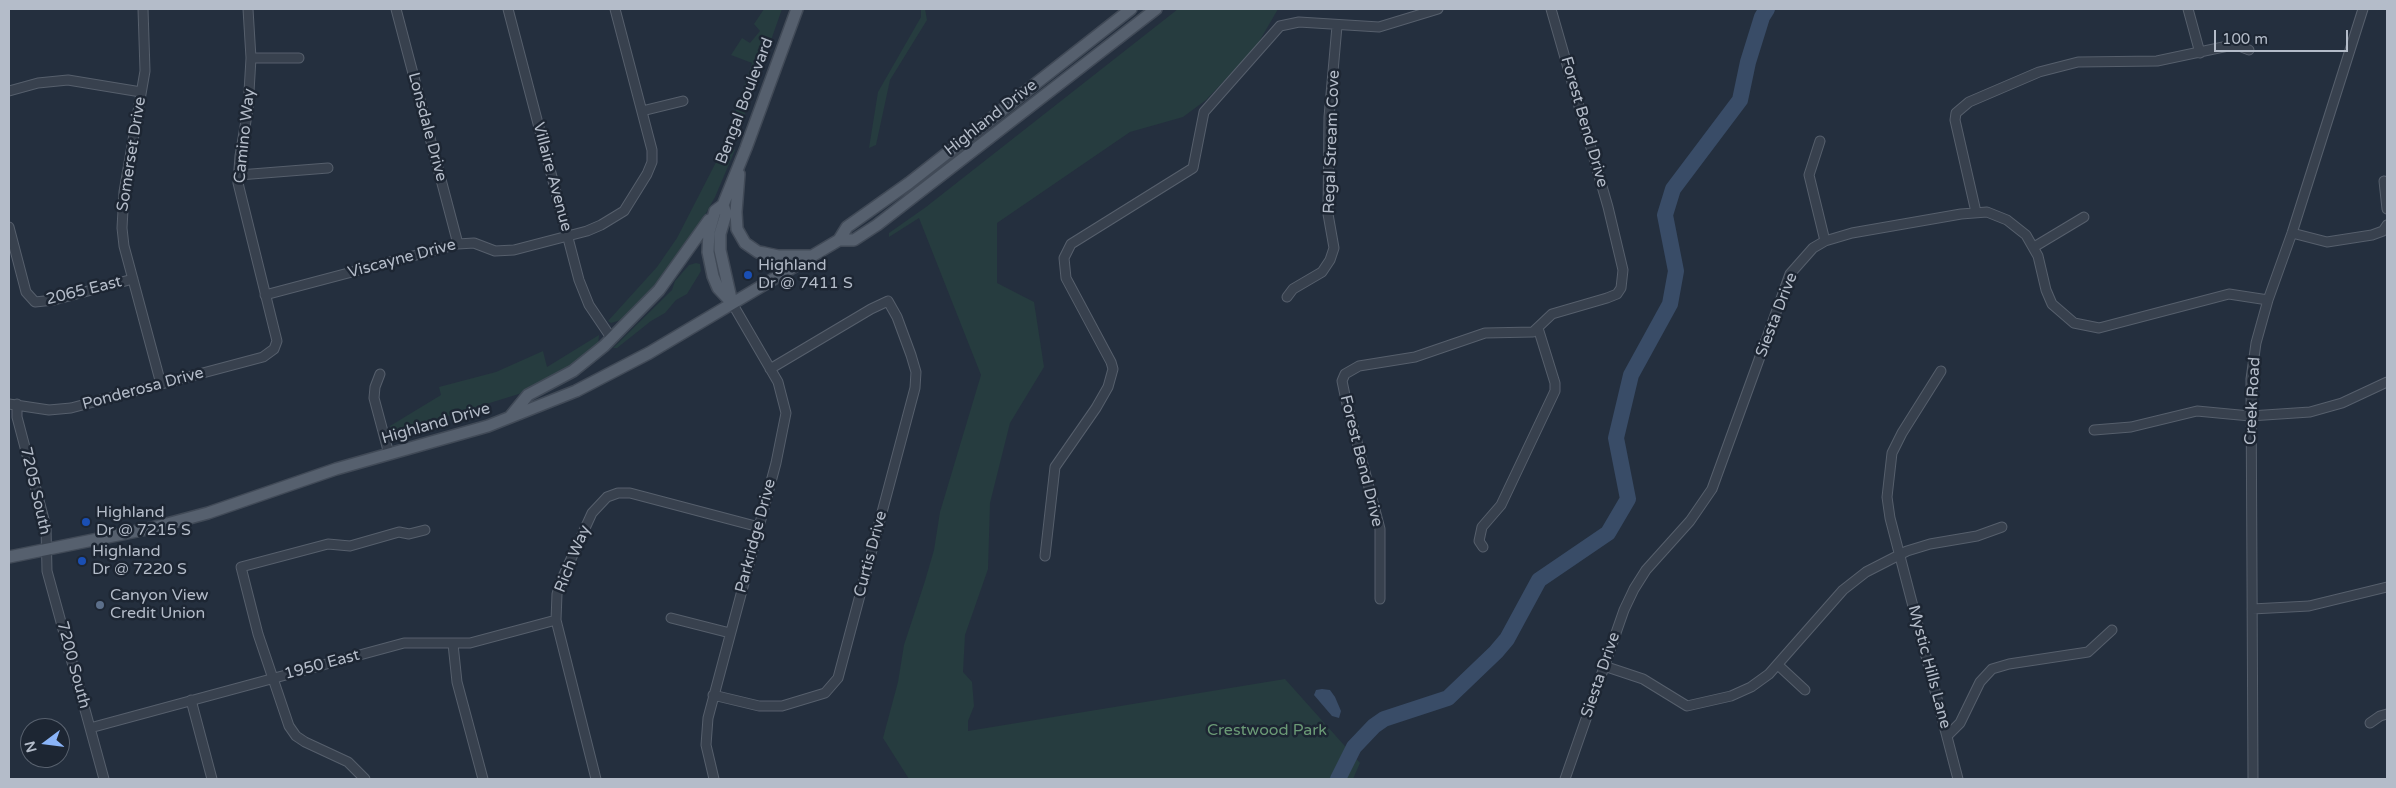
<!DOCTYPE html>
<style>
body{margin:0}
#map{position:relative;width:2396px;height:788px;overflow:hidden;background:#242f3e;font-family:"Varela Round",sans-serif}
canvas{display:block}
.frame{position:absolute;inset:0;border:10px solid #b4bcc9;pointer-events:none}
.north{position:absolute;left:20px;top:718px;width:50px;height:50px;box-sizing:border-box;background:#1d2633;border:1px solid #59626f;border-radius:50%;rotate:255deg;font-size:14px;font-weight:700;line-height:20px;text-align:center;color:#b4bcc9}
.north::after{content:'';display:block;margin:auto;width:18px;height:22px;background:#8ab4f8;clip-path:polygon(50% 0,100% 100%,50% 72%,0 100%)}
.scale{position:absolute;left:2214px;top:30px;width:134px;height:22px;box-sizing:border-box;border:2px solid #b4bcc9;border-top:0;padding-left:6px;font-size:15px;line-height:18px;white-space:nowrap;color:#b4bcc9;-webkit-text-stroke:4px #1d2633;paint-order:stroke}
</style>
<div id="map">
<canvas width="2396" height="788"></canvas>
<div class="frame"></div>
<div class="north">N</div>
<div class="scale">100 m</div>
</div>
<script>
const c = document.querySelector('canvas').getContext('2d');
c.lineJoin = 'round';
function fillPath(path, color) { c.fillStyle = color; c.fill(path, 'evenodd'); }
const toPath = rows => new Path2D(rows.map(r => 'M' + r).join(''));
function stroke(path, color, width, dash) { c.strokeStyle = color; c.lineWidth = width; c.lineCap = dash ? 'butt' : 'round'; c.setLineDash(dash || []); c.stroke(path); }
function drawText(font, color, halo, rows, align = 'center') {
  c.font = font + ' "Varela Round",sans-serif'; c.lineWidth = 5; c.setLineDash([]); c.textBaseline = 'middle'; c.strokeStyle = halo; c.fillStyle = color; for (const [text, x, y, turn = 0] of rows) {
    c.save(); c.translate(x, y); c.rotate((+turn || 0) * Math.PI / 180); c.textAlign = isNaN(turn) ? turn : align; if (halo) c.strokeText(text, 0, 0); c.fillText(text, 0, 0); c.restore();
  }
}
const green = toPath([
 [764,9,782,9,733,148,735,150,715,197,701,222,657,286,643,297,624,319,611,323,608,321,657,267,677,238,730,135,735,113,752,63,731,55,742,38,750,43,760,31,754,24],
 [921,9,925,9,927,20,890,80,876,145,869,148,878,92,921,17],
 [1178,9,1278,9,1256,47,1206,100,1183,117,1130,132,997,223,997,283,1034,302,1044,367,1010,423,990,503,988,569,965,635,963,672,972,682,974,706,968,721,968,731,1285,679,1360,763,1353,779,909,779,883,738,898,682,904,645,925,581,934,550,940,512,981,375,919,218,889,237,889,233,926,207],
 [696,263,700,264,701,271,687,294,676,300,665,313,651,321,617,348,613,348,672,290,675,281,689,265],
 [599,335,598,345,580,359,560,373,522,393,396,432,391,431,390,426,441,395,439,387,496,372,543,351,547,367]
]);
const water = toPath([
 [1322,689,1330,690,1335,697,1341,711,1339,718,1332,716,1314,695,1316,690]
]);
const river = toPath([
 [1338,779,1354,747,1374,726,1384,719,1448,698,1496,652,1507,639,1539,580,1608,533,1628,499,1616,438,1631,375,1670,304,1676,271,1665,215,1673,189,1740,100,1748,62,1762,17,1767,9]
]);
const minor = toPath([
 [143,9,145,71,124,192,122,228,124,246,161,384],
 [396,9,458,244],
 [508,9,579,280,589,305,612,339],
 [2188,9,2200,53],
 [251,58,299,58],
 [9,91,38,83,68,80,141,92],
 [642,111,683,101],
 [1820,141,1809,175,1825,241],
 [239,175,328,168],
 [2384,181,2387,209],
 [1976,212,1955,120,1956,113,1969,102,2039,72,2078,62,2157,61,2228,46,2239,46,2249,50],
 [9,227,26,292,35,302,54,300,133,279],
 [2292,233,2327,242,2372,235,2383,231,2387,225],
 [2034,247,2084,217],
 [265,295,458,244,474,243,495,251,514,250,587,231,601,225,624,211,647,174,652,162,652,150,615,9],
 [1287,297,1293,289,1322,272,1330,260,1334,248,1328,214,1329,117,1337,26],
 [1941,371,1902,433,1892,453,1887,497,1890,518,1958,779],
 [380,374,375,387,374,398,389,454],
 [9,404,49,410,71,408,263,357,274,349,277,341,275,333,238,183,240,156,248,109,251,58,248,9],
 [17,404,17,417,46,527,47,571,104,779],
 [2094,430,2131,427,2197,411,2250,416,2310,412,2342,403,2387,382],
 [1483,547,1479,541,1482,527,1501,505,1555,391,1555,383,1538,328],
 [1045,556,1055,467,1096,408,1108,387,1113,369,1111,362,1066,278,1064,258,1071,244,1193,168,1204,112,1280,26,1299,22,1379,27,1438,9],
 [1380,599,1380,529,1346,400,1342,381,1345,374,1359,366,1415,357,1485,333,1533,332,1552,314,1607,298,1617,294,1621,288,1623,270,1608,207,1551,9],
 [2252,609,2309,606,2387,587],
 [671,618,730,633],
 [453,644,457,682,483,779],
 [1778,665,1805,690],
 [1604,666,1643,679,1687,706,1731,696,1751,687,1769,674,1843,590,1866,572,1907,551,1930,544,1977,536,2002,527],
 [713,695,759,706,782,706,825,693,838,678,915,388,916,372,911,355,897,317,888,301,871,309,770,369],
 [191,700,212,779],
 [2370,723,2380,716,2387,714],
 [90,728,404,643,470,643,556,620],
 [1947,736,1960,723,1980,682,1992,669,2009,664,2088,652,2112,630],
 [365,779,348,762,305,742,296,736,289,726,258,634,241,567,328,544,350,546,399,532,409,534,425,530],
 [596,779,556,620,557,594,561,581,592,513,607,497,618,493,630,493,759,527],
 [714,779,706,745,708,718,776,463,786,413,778,382,732,303],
 [1565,779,1624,610,1634,589,1646,570,1690,521,1712,489,1790,274,1813,248,1825,241,1852,233,1961,214,1987,212,2007,220,2026,235,2038,256,2046,290,2052,304,2074,323,2099,328,2229,294,2268,300],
 [2253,779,2251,379,2256,343,2268,300,2292,233,2363,9]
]);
const major = toPath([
 [739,174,736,212,737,229,745,243,758,252,764,253,778,256,810,256],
 [723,205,726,214,720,234,720,250,732,303],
 [839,240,847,227,909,183,1131,9],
 [732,303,718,288,713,276,708,252,709,232,715,211,723,205,746,148,797,9],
 [510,417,528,395,573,371,604,346,659,290,709,220],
 [9,557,152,528,208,513,336,469,488,426,576,391,649,353,839,240,854,240,877,225,1156,9]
]);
const markers = [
 [748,275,5,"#1a4fb4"],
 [86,522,5,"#1a4fb4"],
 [82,561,5,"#1a4fb4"],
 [100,605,5,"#5c6f8a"]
];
const streetNames = [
 ["Bengal Boulevard",745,101,-69],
 ["Highland Drive",991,118,-38],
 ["Forest Bend Drive",1584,122,74],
 ["Lonsdale Drive",427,127,75],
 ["Camino Way",245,136,-84],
 ["Regal Stream Cove",1332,142,-88],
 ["Somerset Drive",132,154,-81],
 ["Villaire Avenue",552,177,75],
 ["Viscayne Drive",402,259,-15],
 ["2065 East",84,291,-14],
 ["Siesta Drive",1777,315,-69],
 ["Ponderosa Drive",143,389,-15],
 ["Creek Road",2253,401,-87],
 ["Highland Drive",436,424,-16],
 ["Forest Bend Drive",1361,461,76],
 ["7205 South",35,491,77],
 ["Parkridge Drive",756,536,-75],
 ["Curtis Drive",871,554,-75],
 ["Rich Way",573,559,-68],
 ["7200 South",73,665,75],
 ["1950 East",322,665,-15],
 ["Mystic Hills Lane",1929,667,75],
 ["Siesta Drive",1601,675,-71]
];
const poiNames = [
 ["Highland",758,266],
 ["Dr @ 7411 S",758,284],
 ["Highland",96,513],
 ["Dr @ 7215 S",96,531],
 ["Highland",92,552],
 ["Dr @ 7220 S",92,570],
 ["Canyon View",110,596],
 ["Credit Union",110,614]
];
const parkNames = [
 ["Crestwood Park",1267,731]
];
fillPath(green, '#263c3f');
fillPath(water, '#394c67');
stroke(river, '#394c67', 16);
stroke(minor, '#565f6c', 11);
stroke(major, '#414a57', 14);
stroke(minor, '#38414e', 9);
stroke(major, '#56606e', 11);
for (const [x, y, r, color] of markers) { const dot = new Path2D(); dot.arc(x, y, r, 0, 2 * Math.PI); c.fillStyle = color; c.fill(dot); stroke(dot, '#1d2633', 2); }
drawText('16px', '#b4bcc9', '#1d2633', streetNames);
drawText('16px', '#b4bcc9', '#1d2633', poiNames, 'left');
drawText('16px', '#6b9a76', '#1d2633', parkNames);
</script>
